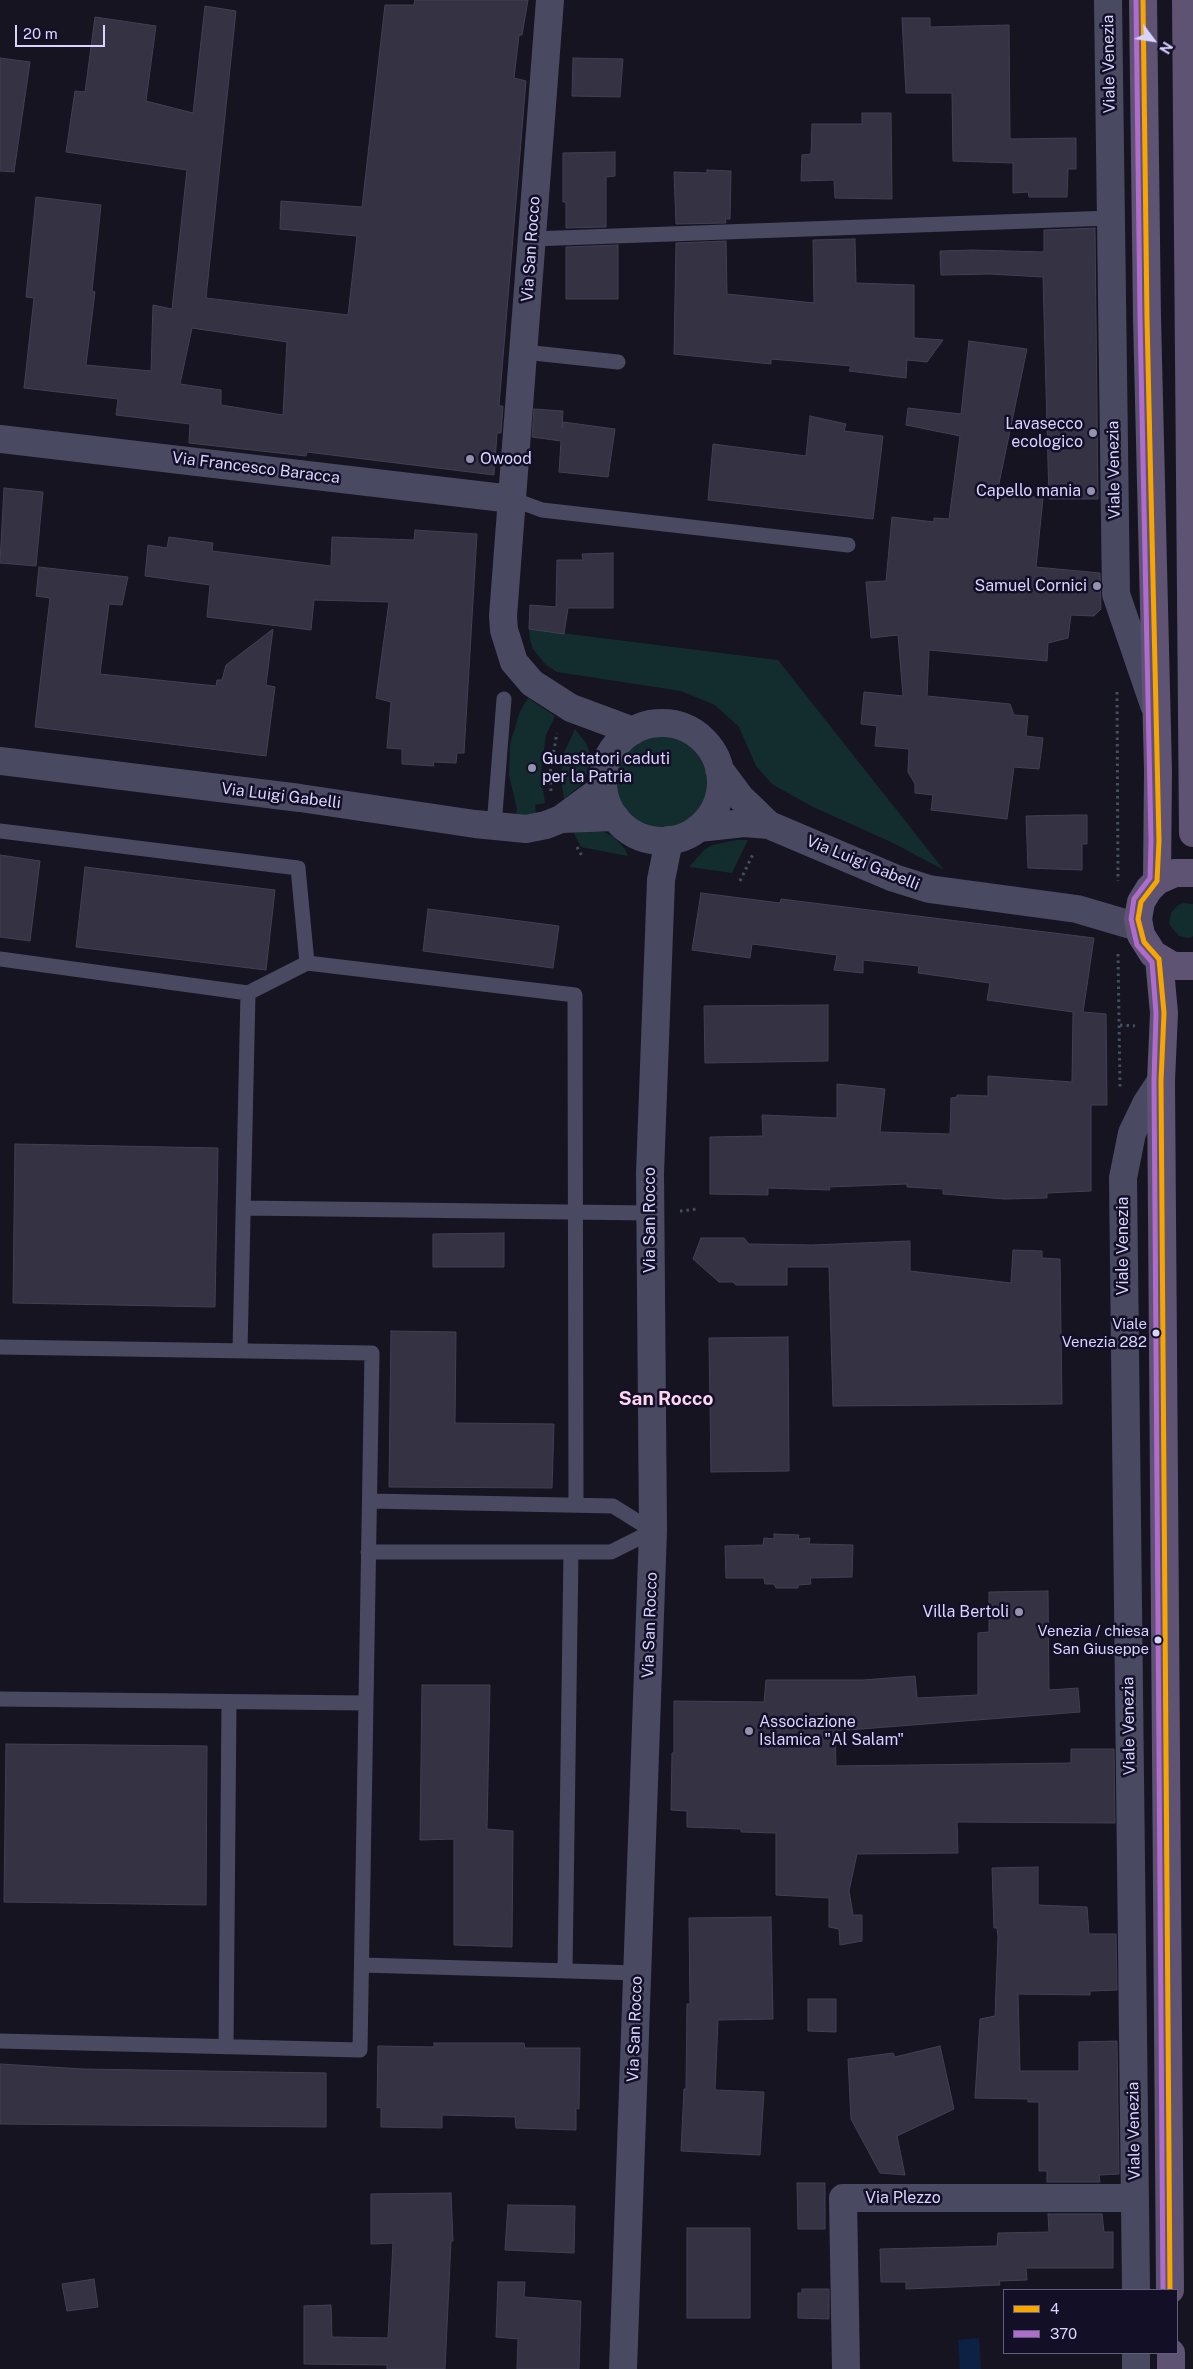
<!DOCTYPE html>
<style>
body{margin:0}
#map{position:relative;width:1193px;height:2369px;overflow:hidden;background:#161421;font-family:"Public Sans",sans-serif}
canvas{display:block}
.legend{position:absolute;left:1003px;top:2289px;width:175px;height:65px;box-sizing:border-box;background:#130f26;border:1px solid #625e7d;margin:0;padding:6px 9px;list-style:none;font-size:15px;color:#d9d4ff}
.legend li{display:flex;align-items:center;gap:10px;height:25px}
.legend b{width:25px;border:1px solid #625e7d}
.north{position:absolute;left:1128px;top:15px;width:50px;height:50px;-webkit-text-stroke:4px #130f26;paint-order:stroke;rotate:121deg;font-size:14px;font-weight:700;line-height:20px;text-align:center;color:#d9d4ff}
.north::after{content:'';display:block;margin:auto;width:18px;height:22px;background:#d9d4ff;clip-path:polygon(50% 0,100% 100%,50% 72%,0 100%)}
.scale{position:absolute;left:15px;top:25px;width:90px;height:22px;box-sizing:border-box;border:2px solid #d9d4ff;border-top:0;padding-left:6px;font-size:15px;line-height:18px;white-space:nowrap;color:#d9d4ff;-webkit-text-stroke:4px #130f26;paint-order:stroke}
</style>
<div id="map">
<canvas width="1193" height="2369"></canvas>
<ul class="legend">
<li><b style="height:6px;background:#f7a600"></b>4</li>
<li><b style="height:6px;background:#b06ccc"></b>370</li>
</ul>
<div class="north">N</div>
<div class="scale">20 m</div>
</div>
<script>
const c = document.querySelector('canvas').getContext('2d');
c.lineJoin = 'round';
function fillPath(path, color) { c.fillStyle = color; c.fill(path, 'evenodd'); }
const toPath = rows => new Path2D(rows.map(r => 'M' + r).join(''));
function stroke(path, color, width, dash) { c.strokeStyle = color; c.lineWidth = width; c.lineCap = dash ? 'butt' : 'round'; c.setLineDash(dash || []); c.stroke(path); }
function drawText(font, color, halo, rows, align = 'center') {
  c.font = font + ' "Public Sans",sans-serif'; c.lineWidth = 5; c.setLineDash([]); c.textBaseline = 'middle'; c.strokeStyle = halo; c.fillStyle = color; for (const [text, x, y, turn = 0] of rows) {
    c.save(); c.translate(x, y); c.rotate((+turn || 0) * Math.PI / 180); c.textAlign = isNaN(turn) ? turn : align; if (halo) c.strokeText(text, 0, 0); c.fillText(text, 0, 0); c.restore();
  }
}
const green = toPath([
 [529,629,778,660,944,870,893,843,811,806,772,784,756,766,739,727,715,705,681,691,557,672,546,665,533,649,530,640],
 [528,698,555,716,546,735,544,749,541,776,545,803,535,805,540,843,536,834,510,836,517,809,509,775,510,744,520,711],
 [575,729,586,743,589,751,589,770,580,786,564,799,561,780,562,757],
 '611 782a51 51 0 1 1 102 0a51 51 0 1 1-102 0Z',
 [570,826,594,828,613,836,625,849,628,856,581,847],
 [737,840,748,840,732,873,689,867,704,850,712,845],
 [1184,903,1193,904,1193,936,1189,938,1179,936,1169,924,1171,913,1178,905]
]);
const water = toPath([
 [979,2338,981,2369,960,2369,958,2340]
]);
const building = toPath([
 [415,0,528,0,522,35,519,35,514,78,526,81,499,406,503,406,501,433,497,433,494,475,307,452,306,456,189,443,190,424,116,415,118,399,24,388,34,298,26,297,36,197,101,205,92,291,95,292,86,365,151,371,153,305,172,309,187,170,66,152,75,91,85,92,95,17,156,26,146,101,193,113,205,6,236,11,206,298,348,315,357,236,280,229,281,201,362,207,385,5,414,5,415,0],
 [192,328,287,342,283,415,221,405,221,390,180,384,192,328],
 [902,18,930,18,930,27,1009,25,1010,139,1076,138,1076,169,1068,169,1067,197,1029,197,1028,192,1013,193,1013,163,953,161,952,93,906,93,902,18],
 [0,58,30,62,14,172,0,171,0,58],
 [573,58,623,59,620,97,572,96,573,58],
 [862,113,891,113,892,199,835,198,834,180,801,181,802,155,811,154,812,124,862,124,862,113],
 [615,152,615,176,606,177,606,227,566,228,566,202,563,202,563,153,615,152],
 [707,170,731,171,730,219,725,219,726,223,676,224,674,172,707,173,707,170],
 [1095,228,1098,499,1049,499,1043,277,990,274,941,275,940,251,973,250,1044,252,1044,230,1095,228],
 [855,239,856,283,914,285,914,338,943,340,927,362,907,360,906,378,849,371,851,366,771,359,771,364,674,354,676,243,726,241,727,294,814,303,813,240,855,239],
 [618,245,618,299,566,299,566,247,618,245],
 [969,341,1027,349,997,493,1043,498,1036,567,1100,573,1101,609,1094,616,1071,615,1068,638,1048,643,1047,661,929,650,927,696,1010,704,1014,715,1028,716,1026,736,1043,738,1039,769,1014,767,1007,819,931,810,933,795,915,793,915,784,908,772,909,749,875,746,877,726,861,724,864,692,903,696,898,635,871,638,866,582,886,581,892,517,934,522,934,518,949,519,960,436,906,425,908,408,961,414,969,341],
 [534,409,563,411,562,428,563,422,615,429,608,477,559,472,561,441,532,437,534,409],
 [810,416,846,424,844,431,883,436,873,519,708,500,713,444,806,456,810,416],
 [4,488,43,492,36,566,0,563,4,488],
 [415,530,477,534,464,753,457,753,456,763,433,762,434,766,402,764,402,749,387,748,391,702,376,698,389,602,314,600,311,630,207,617,210,585,145,576,148,545,167,548,169,537,213,543,212,551,331,566,332,537,414,540,415,530],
 [613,553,613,608,568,608,564,634,529,629,530,605,556,607,557,560,583,560,582,554,613,553],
 [39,567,128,577,122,605,109,604,100,674,216,686,217,680,222,680,226,665,273,629,266,685,275,687,266,756,35,727,50,598,36,596,39,567],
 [1074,815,1087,815,1087,844,1082,844,1082,870,1028,868,1026,816,1074,815],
 [0,855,40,861,30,941,0,937,0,855],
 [85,867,275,890,266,970,76,947,85,867],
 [701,893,780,903,781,899,1094,938,1083,1012,1106,1014,1107,1105,1091,1105,1091,1191,1047,1193,1047,1198,1004,1199,943,1194,943,1189,907,1187,907,1184,829,1187,830,1190,768,1188,768,1195,710,1194,710,1137,763,1136,762,1115,837,1118,837,1084,885,1089,880,1132,950,1134,951,1098,957,1097,957,1095,988,1096,988,1076,1072,1082,1073,1012,987,1000,990,983,918,973,919,966,863,960,863,973,834,970,837,955,752,944,750,958,692,950,701,893],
 [428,909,559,926,553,968,423,951,428,909],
 [828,1005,828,1061,705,1063,704,1006,828,1005],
 [15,1144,218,1148,215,1307,13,1303,15,1144],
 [504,1233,504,1267,433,1267,433,1234,504,1233],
 [701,1238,744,1238,749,1244,812,1245,910,1241,910,1271,1011,1283,1013,1250,1042,1251,1042,1258,1060,1259,1062,1404,833,1406,829,1267,787,1267,787,1285,736,1285,733,1282,719,1282,693,1259,701,1238],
 [391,1331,456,1332,455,1423,554,1424,552,1488,389,1487,391,1331],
 [788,1337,789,1471,711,1472,709,1338,788,1337],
 [774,1534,799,1535,798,1539,810,1538,809,1544,853,1545,852,1577,810,1578,811,1584,798,1585,798,1588,776,1588,774,1584,765,1584,764,1578,726,1578,725,1546,763,1545,764,1538,774,1539,774,1534],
 [1048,1591,1049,1690,1078,1688,1080,1712,835,1731,836,1766,1071,1763,1071,1749,1114,1749,1115,1823,957,1822,958,1853,857,1854,849,1891,853,1915,862,1915,862,1941,840,1945,839,1929,829,1927,829,1898,776,1895,776,1833,741,1832,741,1829,687,1827,687,1811,671,1810,672,1753,674,1753,674,1701,764,1702,766,1680,863,1680,915,1676,917,1698,978,1695,978,1633,989,1632,989,1592,1048,1591],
 [422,1685,490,1685,487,1829,513,1831,512,1947,454,1945,454,1839,420,1840,422,1685],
 [6,1744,207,1746,206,1905,4,1902,6,1744],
 [1038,1867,1038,1905,1087,1907,1089,1934,1116,1934,1117,1990,1090,1991,1090,1995,1018,1994,1020,2071,1079,2071,1079,2042,1117,2041,1119,2174,1099,2175,1100,2182,1047,2182,1047,2171,1039,2171,1039,2102,1028,2102,1028,2099,975,2098,980,2019,995,2016,998,1937,997,1928,994,1928,992,1868,1038,1867],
 [771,1917,773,2019,718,2020,715,2090,764,2092,760,2155,681,2151,684,2089,686,2089,687,2004,690,2004,689,1918,771,1917],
 [808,1999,836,1999,836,2032,808,2031,808,1999],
 [434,2043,524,2043,525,2048,580,2048,579,2109,576,2108,576,2130,516,2128,515,2117,442,2115,442,2128,381,2127,381,2107,377,2108,378,2046,434,2047,434,2043],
 [940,2046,954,2109,897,2136,905,2175,880,2173,851,2119,848,2059,893,2053,895,2057,940,2046],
 [0,2064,83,2069,326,2073,326,2127,0,2124,0,2064],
 [797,2183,825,2183,825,2229,798,2229,797,2183],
 [451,2193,453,2241,451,2241,445,2369,387,2369,387,2365,304,2364,304,2306,331,2305,332,2337,388,2338,393,2243,371,2244,371,2194,451,2193],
 [508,2205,575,2206,574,2253,505,2250,508,2205],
 [1048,2214,1102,2214,1104,2232,1113,2232,1113,2268,1026,2268,1027,2280,999,2281,1000,2285,906,2289,906,2282,881,2282,880,2249,997,2246,998,2233,1049,2232,1048,2214],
 [687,2228,750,2228,750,2318,687,2318,687,2228],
 [94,2279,98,2307,67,2311,62,2284,94,2279],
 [498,2282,525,2282,524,2297,581,2301,579,2369,517,2369,518,2339,496,2337,498,2282],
 [802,2289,829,2289,829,2319,798,2318,798,2293,802,2293,802,2289]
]);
const path = toPath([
 [1117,692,1118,881],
 [551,791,550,773,557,733],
 [577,847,582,856],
 [740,881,754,852],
 [1118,954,1120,1088],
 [1120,1025,1135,1026],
 [680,1211,697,1209]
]);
const service = toPath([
 [532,239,1111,218],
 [524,352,618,362],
 [512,499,542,510,848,545],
 [494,826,504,699],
 [0,831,298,868,307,963],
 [0,959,248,993,240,1351],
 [248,993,307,963,575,995,576,1505],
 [243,1208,650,1213],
 [0,1347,372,1353,360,2050,0,2041],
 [370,1501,613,1506,653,1531],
 [368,1552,611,1552,653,1531],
 [0,1699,366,1703],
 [362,1965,638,1973],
 [565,1971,571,1552],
 [226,2047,229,1702]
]);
const minor = toPath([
 [1108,0,1116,594,1154,705],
 [0,439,512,499],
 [0,761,300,798,475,824,526,829,546,825,561,819,603,788],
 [561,819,615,817],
 [1136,2290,1123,1178,1132,1133,1146,1104,1161,1081],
 [1136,2353,1136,2369],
 [623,2369,653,1531,650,1173,661,880,669,840],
 [846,2369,843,2198,1135,2198]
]);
const tertiary = toPath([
 [550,0,503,616,504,630,514,662,532,683,571,708,633,731],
 '603 782a59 59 0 1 1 118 0a59 59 0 1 1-118 0Z',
 [719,769,740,797,769,825],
 [699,828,744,823,769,825,894,878,929,889,1077,909,1138,927]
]);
const primary = toPath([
 [1143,0,1147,318,1158,771,1157,881],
 [1186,0,1193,833],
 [1193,873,1175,873,1157,881,1149,889,1141,902,1138,919,1141,935,1153,954,1173,966,1193,966],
 [1159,959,1164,1013,1161,1081,1170,2290],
 [1171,2353,1171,2369]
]);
const bus1 = toPath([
 [1143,0,1147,318,1159,841,1157,881,1141,902,1138,919,1144,942,1159,959,1164,1013,1161,1081,1170,2290]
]);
const bus2 = toPath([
 [1136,0,1140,318,1151,841,1150,878,1134,899,1131,919,1137,945,1152,962,1156,1013,1154,1081,1163,2290]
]);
const markers = [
 [1093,433,5,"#9591b1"],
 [470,459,5,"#9591b1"],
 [1091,491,5,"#9591b1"],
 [1097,586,5,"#9591b1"],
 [532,768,5,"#9591b1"],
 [1156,1333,4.5,"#d9d4ff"],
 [1019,1612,5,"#9591b1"],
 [1158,1640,4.5,"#d9d4ff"],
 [749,1731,5,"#9591b1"]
];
const busNames = [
 ["Viale",1147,1324],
 ["Venezia 282",1147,1342],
 ["Venezia / chiesa",1149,1631],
 ["San Giuseppe",1149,1649]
];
const streetNames = [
 ["Viale Venezia",1109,64,-91],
 ["Via San Rocco",531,249,-86],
 ["Via Francesco Baracca",256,468,7],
 ["Viale Venezia",1114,470,-91],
 ["Via Luigi Gabelli",281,796,7],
 ["Via Luigi Gabelli",863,863,22],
 ["Via San Rocco",650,1220,-90],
 ["Viale Venezia",1123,1246,-90],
 ["Via San Rocco",650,1625,-88],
 ["Viale Venezia",1129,1726,-91],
 ["Via San Rocco",635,2029,-88],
 ["Viale Venezia",1134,2131,-91],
 ["Via Plezzo",903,2198]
];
const poiNames = [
 ["Lavasecco",1083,424],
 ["ecologico",1083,442],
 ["Owood",480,459,"left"],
 ["Capello mania",1081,491],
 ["Samuel Cornici",1087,586],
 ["Guastatori caduti",542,759,"left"],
 ["per la Patria",542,777,"left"],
 ["Villa Bertoli",1009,1612],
 ["Associazione",759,1722,"left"],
 ["Islamica \"Al Salam\"",759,1740,"left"]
];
const quarterNames = [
 ["San Rocco",666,1399]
];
fillPath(green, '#132c2d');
fillPath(water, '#0d2144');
fillPath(building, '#343243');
stroke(building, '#433f54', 1);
stroke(path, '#44505f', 3, [2.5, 4]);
stroke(service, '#4a4962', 15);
stroke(minor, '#4a4962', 28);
stroke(tertiary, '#4a4962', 28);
stroke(primary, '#5e5373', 28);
stroke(bus1, '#f7a600', 5);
stroke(bus2, '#b06ccc', 5);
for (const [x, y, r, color] of markers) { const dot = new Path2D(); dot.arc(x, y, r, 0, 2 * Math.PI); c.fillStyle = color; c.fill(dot); stroke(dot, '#130f26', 2); }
drawText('15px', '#d9d4ff', '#130f26', busNames, 'right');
drawText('16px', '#d9d4ff', '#130f26', streetNames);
drawText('16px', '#d9d4ff', '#130f26', poiNames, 'right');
drawText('bold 19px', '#ffd6f0', '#130f26', quarterNames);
</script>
